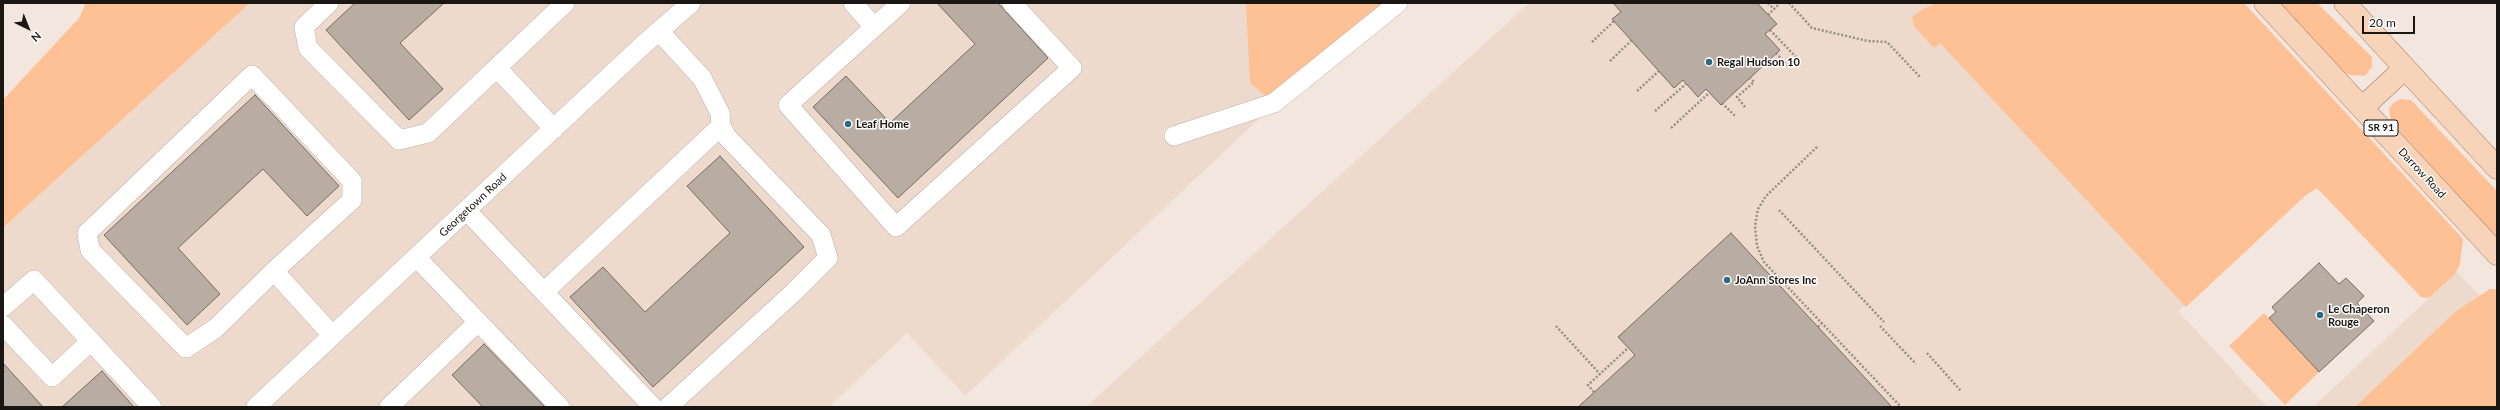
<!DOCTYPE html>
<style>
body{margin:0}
#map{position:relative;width:2500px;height:410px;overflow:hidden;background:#f3e6de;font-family:Lato,sans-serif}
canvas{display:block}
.frame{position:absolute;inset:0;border:4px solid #1a1613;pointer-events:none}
.north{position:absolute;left:8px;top:8px;width:40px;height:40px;-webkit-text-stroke:3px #fff;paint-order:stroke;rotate:137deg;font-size:11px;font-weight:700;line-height:16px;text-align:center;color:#1a1613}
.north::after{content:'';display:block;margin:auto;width:14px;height:18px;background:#1a1613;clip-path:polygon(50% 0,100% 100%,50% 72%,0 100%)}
.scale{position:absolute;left:2362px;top:16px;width:53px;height:18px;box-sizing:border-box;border:2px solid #1a1613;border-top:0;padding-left:5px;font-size:12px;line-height:14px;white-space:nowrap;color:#1a1613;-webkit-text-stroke:3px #fff;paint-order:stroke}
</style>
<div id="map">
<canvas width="2500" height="410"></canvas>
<div class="frame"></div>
<div class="north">N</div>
<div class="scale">20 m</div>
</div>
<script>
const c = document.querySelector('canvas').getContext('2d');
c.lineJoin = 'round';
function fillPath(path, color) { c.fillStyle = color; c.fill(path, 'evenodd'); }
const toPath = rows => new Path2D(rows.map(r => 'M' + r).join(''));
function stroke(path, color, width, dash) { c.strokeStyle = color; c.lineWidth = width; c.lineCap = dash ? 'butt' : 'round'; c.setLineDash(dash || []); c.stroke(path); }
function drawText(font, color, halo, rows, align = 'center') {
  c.font = font + ' Lato,sans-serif'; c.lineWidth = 3; c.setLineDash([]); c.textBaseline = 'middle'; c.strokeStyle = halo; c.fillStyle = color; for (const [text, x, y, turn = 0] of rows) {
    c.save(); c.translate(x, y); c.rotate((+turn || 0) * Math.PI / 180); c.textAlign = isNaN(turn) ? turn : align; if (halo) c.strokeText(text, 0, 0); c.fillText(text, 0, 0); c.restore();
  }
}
const built = toPath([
 [250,3,1382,3,965,396,907,333,829,407,3,407,3,228],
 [1529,3,2209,3,2348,153,2178,311,2267,407,1086,407],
 [2457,272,2497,314,2497,407,2313,407]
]);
const green = toPath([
 [86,3,250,3,3,228,3,100,79,18],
 [1246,3,1382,3,1274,103,1250,83],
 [1937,3,2244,3,2463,239,2460,264,2455,274,2429,298,2421,297,2317,188,2306,195,2186,307,1940,43,1934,48,1914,26,1912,17,1923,9],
 [2278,3,2317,3,2372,57,2372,67,2365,76,2350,75,2341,71],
 [2401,99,2411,100,2497,191,2497,238,2391,122,2389,109,2393,103],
 [2490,289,2497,289,2497,407,2355,407,2456,311],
 [2264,313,2319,372,2285,405,2229,346]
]);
const building = toPath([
 [355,3,444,3,400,43,443,89,409,120,326,30,355,3],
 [937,3,998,3,1048,58,898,198,813,107,846,76,890,123,975,44,937,3],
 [1613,3,1757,3,1777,24,1765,34,1780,50,1721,105,1706,89,1698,97,1683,80,1674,88,1612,19,1621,12,1613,3],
 [255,95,339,186,307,216,263,169,178,248,220,294,187,325,104,235,255,95],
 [720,156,804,247,653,387,570,297,603,267,645,312,730,233,687,186,720,156],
 [1731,233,1818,327,1892,407,1578,407,1635,355,1618,337,1731,233],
 [2319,263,2339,284,2346,278,2364,296,2357,303,2374,321,2319,372,2269,318,2276,312,2272,307,2319,263],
 [484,344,545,407,483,407,452,375,484,344],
 [3,363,43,407,3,407,3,363],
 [102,371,134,407,62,407,102,371]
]);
const path = toPath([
 [1768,3,1774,9],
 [1789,3,1812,28,1868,41,1887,42,1921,78],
 [1768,15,1780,3],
 [1770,30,1798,59],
 [1592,42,1614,21],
 [1776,53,1789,67],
 [1610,61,1631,41],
 [1637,91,1659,71],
 [1722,103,1735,116],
 [1745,107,1737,97,1754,82,1750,78],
 [1655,111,1686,84],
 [1671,128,1709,93],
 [1817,147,1766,196,1758,209,1755,226,1757,246,1764,262,1901,407],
 [1779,210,1884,322],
 [1556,326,1600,374],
 [1880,326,1916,364],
 [1818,327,1822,323],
 [1927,353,1961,391],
 [1594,392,1588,385,1628,348]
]);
const minor = toPath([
 [329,3,304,27,308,48,399,140,428,133,565,3],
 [853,3,874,27],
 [901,3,788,105,896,227,1072,68,1012,3],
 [659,31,702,78,720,113,721,126,727,137,821,235,828,258,794,292,668,407],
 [497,68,554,129],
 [1174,136,1274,103,1398,3],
 [467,211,653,407],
 [416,257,560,407],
 [274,271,216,328,186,348,90,250,87,233,252,75,352,181,352,200,274,271,332,335],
 [544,292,721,126],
 [3,307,34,280,152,407],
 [3,325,52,377,91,341],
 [256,407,644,44,691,3],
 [389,407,478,322]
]);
const major = toPath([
 [2265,3,2497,254],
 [2345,3,2497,168],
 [2362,108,2405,68]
]);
const markers = [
 [1709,62,4,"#336683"],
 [848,124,4,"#336683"],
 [1727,280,4,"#336683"],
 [2320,315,4,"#336683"]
];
const shields = [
 [2381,128,34]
];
const shieldNames = [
 ["SR 91",2381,128]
];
const poiNames = [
 ["Regal Hudson 10",1717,62],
 ["Leaf Home",856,124],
 ["JoAnn Stores Inc",1735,280],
 ["Le Chaperon",2328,309],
 ["Rouge",2328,322]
];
const streetNames = [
 ["Darrow Road",2422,173,47],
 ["Georgetown Road",473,205,-43]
];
fillPath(built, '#eedacd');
fillPath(green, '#fec095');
fillPath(building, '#b8aca3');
stroke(building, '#766b63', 1);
stroke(minor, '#beb1a9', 20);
stroke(major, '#a67d61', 23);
stroke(path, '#968d87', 2.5, [2, 2]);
stroke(minor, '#fff', 19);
stroke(major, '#f7d3b9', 22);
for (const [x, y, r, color] of markers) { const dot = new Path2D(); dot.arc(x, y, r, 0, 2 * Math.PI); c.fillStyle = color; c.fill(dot); stroke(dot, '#fff', 1.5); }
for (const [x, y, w] of shields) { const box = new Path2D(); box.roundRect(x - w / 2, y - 8, w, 16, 3); c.fillStyle = '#fff'; c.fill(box); stroke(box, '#1a1613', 1); }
drawText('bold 10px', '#1a1613', null, shieldNames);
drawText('bold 11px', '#1a1613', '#fff', poiNames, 'left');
drawText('11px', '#1a1613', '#fff', streetNames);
</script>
